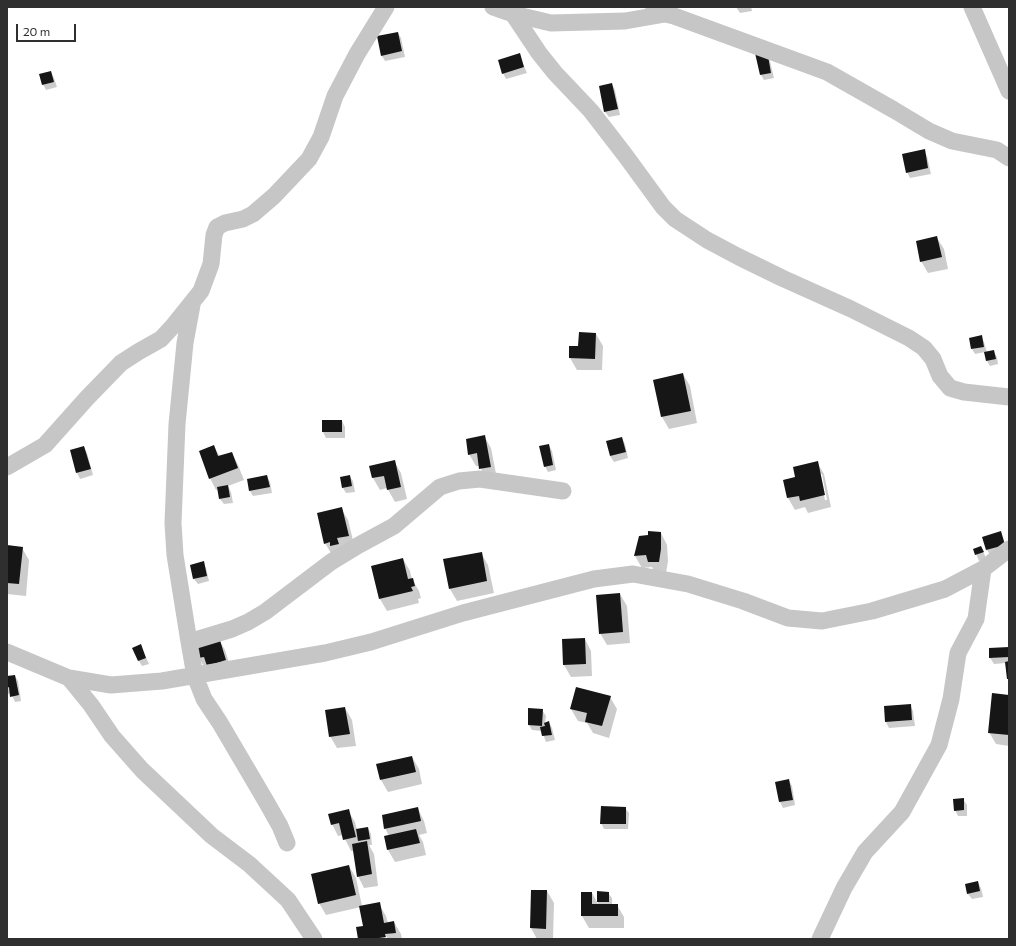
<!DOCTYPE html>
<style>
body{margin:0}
#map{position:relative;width:1016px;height:946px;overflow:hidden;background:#fff;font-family:Commissioner,sans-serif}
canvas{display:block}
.frame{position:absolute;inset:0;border:8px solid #2f2f2f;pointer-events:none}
.scale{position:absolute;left:16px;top:24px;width:60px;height:18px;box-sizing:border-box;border:2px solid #2f2f2f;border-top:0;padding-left:5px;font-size:12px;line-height:14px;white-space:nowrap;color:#2f2f2f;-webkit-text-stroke:3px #fff;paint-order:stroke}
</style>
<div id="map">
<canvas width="1016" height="946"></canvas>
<div class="frame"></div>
<div class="scale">20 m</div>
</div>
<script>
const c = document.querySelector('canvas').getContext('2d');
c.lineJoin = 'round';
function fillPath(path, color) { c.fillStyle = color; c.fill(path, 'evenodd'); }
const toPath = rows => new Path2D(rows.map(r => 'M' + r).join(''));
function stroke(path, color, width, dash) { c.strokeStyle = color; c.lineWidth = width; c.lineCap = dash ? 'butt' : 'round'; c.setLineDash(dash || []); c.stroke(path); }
const shadow = toPath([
 [644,7,665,7,647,11],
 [736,7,751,7,752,11,740,13],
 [398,33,401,38,405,57,385,61,382,56],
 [519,55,527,73,506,79,503,73],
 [769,57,774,78,764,80,761,75],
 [51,72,54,78,57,87,46,90,43,84],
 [612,84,615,90,620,115,609,117,605,112],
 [924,151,927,156,931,174,910,178,907,172],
 [937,238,944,249,948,269,928,273,921,261],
 [596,334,603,346,602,370,577,370,570,358,579,348],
 [981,336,984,342,987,353,993,351,997,357,998,364,990,366,987,361,985,352,975,354,972,349],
 [683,374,690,386,697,423,669,429,662,417,654,380],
 [342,421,345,427,345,438,326,438,323,432],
 [484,436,491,448,497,479,487,481,480,466,476,466,469,454],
 [622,438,625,444,628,458,614,462,610,456],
 [549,445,552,451,556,470,548,472,545,466],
 [214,446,220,457,232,453,238,465,244,480,228,486,231,492,233,503,224,504,220,499,219,489,216,490,210,478],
 [84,447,87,453,93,475,80,479,77,473,71,450],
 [394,461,401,473,407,499,395,502,387,488,380,490,373,478,371,467],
 [817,462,824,474,831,507,808,513,805,507,795,510,788,498,784,480,796,478],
 [820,474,822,474,827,500,825,500],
 [267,476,270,482,272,493,253,496,250,491,248,480],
 [349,476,353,481,355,492,346,493,343,488],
 [341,508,348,520,355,548,332,555,325,543],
 [661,533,667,545,668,561,666,573,655,574,652,567,642,568,635,556],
 [1000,533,1003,538,1007,551,990,555,987,550],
 [7,546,22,548,29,560,26,596,7,594],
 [981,547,986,558,979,561,974,549],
 [481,553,488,565,494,593,457,601,450,589],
 [403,559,410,571,412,579,419,591,421,598,418,599,419,603,387,611,380,599,372,566],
 [203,563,206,568,209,581,198,584,194,579,191,565],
 [620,594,627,606,630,643,607,645,600,633],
 [218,638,225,650,232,672,206,670,199,658],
 [585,639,591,651,592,676,571,677,564,665],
 [141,646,149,664,142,666,139,661],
 [1009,648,1009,681,1006,663,994,664,990,658,990,649],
 [15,676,18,681,21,701,15,702,11,693,8,694,7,692,7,677],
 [1009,696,1009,746,996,744,989,732],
 [610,697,617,709,609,738,593,733,587,723,578,721,571,709],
 [910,705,913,711,915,726,889,728,886,722,885,707],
 [345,708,352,720,356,746,337,748,330,736],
 [542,710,546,716,545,723,549,722,552,728,555,740,546,742,542,731,532,730,529,725],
 [412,757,419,769,422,784,388,792,381,780],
 [789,780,792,786,795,805,783,808,780,802,776,782],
 [963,799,967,805,967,816,958,816,955,810],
 [625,808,629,813,628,829,604,829,601,823],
 [418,809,424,821,427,833,419,835,423,842,426,855,395,862,388,850,385,837,389,836,385,828],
 [348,811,355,822,357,830,368,828,371,834,372,845,369,845,374,854,378,886,364,888,358,876,354,851,351,851,343,835,338,836,332,824],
 [349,866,356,878,362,906,379,904,386,916,388,923,394,922,401,934,402,939,388,939,384,932,383,933,386,939,359,939,364,927,361,907,326,915,319,903],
 [978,882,981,888,983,897,972,899,968,894],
 [532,891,547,891,554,903,553,939,537,939,531,928],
 [598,892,608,893,612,898,612,905,617,905,624,917,624,928,589,928,582,916,592,893,598,904]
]);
const building = toPath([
 [398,32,402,51,381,56,377,36],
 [767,50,771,73,760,75,755,53],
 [520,53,524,67,502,74,498,60],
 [51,71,54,82,42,85,39,74],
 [612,83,618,109,604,112,599,86],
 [925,149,928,168,906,173,902,154],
 [937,236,942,257,920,262,916,241],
 [579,332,596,333,595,359,569,358,569,346,578,346],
 [982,335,984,347,971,349,969,338],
 [994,350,996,359,986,361,984,352],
 [683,373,691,411,661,417,653,380],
 [322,420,342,420,342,432,322,432],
 [485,435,491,467,479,469,477,453,468,455,466,439],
 [622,437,626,452,610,456,606,441],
 [549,444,553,465,544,467,539,446],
 [214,445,218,456,232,452,238,468,209,479,199,451],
 [84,446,91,469,76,473,70,450],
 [395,460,401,487,387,490,384,476,372,478,369,466],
 [818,461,825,495,800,501,799,496,787,498,783,480,795,477,793,467],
 [267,475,270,487,249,491,247,479],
 [350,475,352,486,342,488,340,477],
 [228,485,230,497,219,499,217,487],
 [342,507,349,536,337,538,339,544,330,546,330,542,324,544,317,513],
 [648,531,661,532,661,549,659,562,648,562,646,555,634,556,639,536,648,535],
 [1001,531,1005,545,986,550,982,537],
 [7,545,23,547,19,584,7,583],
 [981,546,984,552,975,555,973,549],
 [482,552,487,581,449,589,443,559],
 [403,558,408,579,413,578,415,586,411,587,413,591,379,599,371,566],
 [204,561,207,576,193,579,190,565],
 [620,593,623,632,599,634,596,595],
 [219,637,226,660,207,666,204,657,198,658,194,645],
 [585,638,586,664,563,665,562,639],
 [141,644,146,658,138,661,132,648],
 [1009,647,1009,657,989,658,989,648],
 [1009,661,1009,679,1007,679,1005,662],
 [15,675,19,695,10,697,9,687,7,688,7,676],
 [576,687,611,696,602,726,585,722,587,713,570,709],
 [992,693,1009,695,1009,735,988,733],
 [911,704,912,720,885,722,884,706],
 [345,707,350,734,329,737,325,710],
 [528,708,543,709,542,726,528,725],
 [549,721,552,735,542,736,540,727,545,726,544,723],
 [412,756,416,772,380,780,376,764],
 [789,779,793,800,779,802,775,782],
 [964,798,964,810,954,811,953,799],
 [601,806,626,807,626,824,600,824],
 [418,807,421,821,384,829,382,815],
 [349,809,356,837,343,840,339,823,331,825,328,814],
 [368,827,370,839,358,841,356,829],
 [416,829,420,843,387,850,384,836],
 [367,841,372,874,357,877,352,844],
 [349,865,356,895,318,904,311,874],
 [978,881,980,891,967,894,965,884],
 [531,890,547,890,546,929,530,928],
 [597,891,609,892,609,902,597,902],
 [581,892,592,892,592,904,618,904,618,916,581,916],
 [380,902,384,923,394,921,396,933,385,934,386,937,372,939,365,939,365,938,358,939,356,927,363,926,359,906]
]);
const street = toPath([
 [493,7,513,14,551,23,625,21,665,14,674,16,827,72,894,110,929,131,952,141,997,150,1009,158],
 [972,7,1009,91],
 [513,14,539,53,555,73,591,111,625,155,663,207,675,219,707,240,739,257,782,278,851,309,909,338,924,348,933,359,940,376,950,388,964,392,1009,397],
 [192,305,185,343,177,424,173,523,175,555,189,642,195,676,204,699,220,723,267,803,280,826,287,843],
 [7,467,45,445,87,398,121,363,138,352,161,339,173,326,201,291,211,264,214,235,217,227,225,223,243,219,253,214,274,196,309,159,321,137,335,96,357,54,386,7],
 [189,642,232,629,248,622,265,612,331,562,359,545,394,526,440,487,459,481,480,479,563,491],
 [7,652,69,678,111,685,162,681,325,653,371,642,463,613,594,579,633,574,688,584,743,601,788,618,822,621,872,611,945,589,983,569],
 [69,678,91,705,112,736,142,770,212,836,249,864,288,900,314,939],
 [820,939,844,888,865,852,902,812,939,745,951,699,958,653,976,619,983,569,1009,549]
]);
fillPath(shadow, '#0003');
fillPath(building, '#161616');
stroke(street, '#c6c6c6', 17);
</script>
